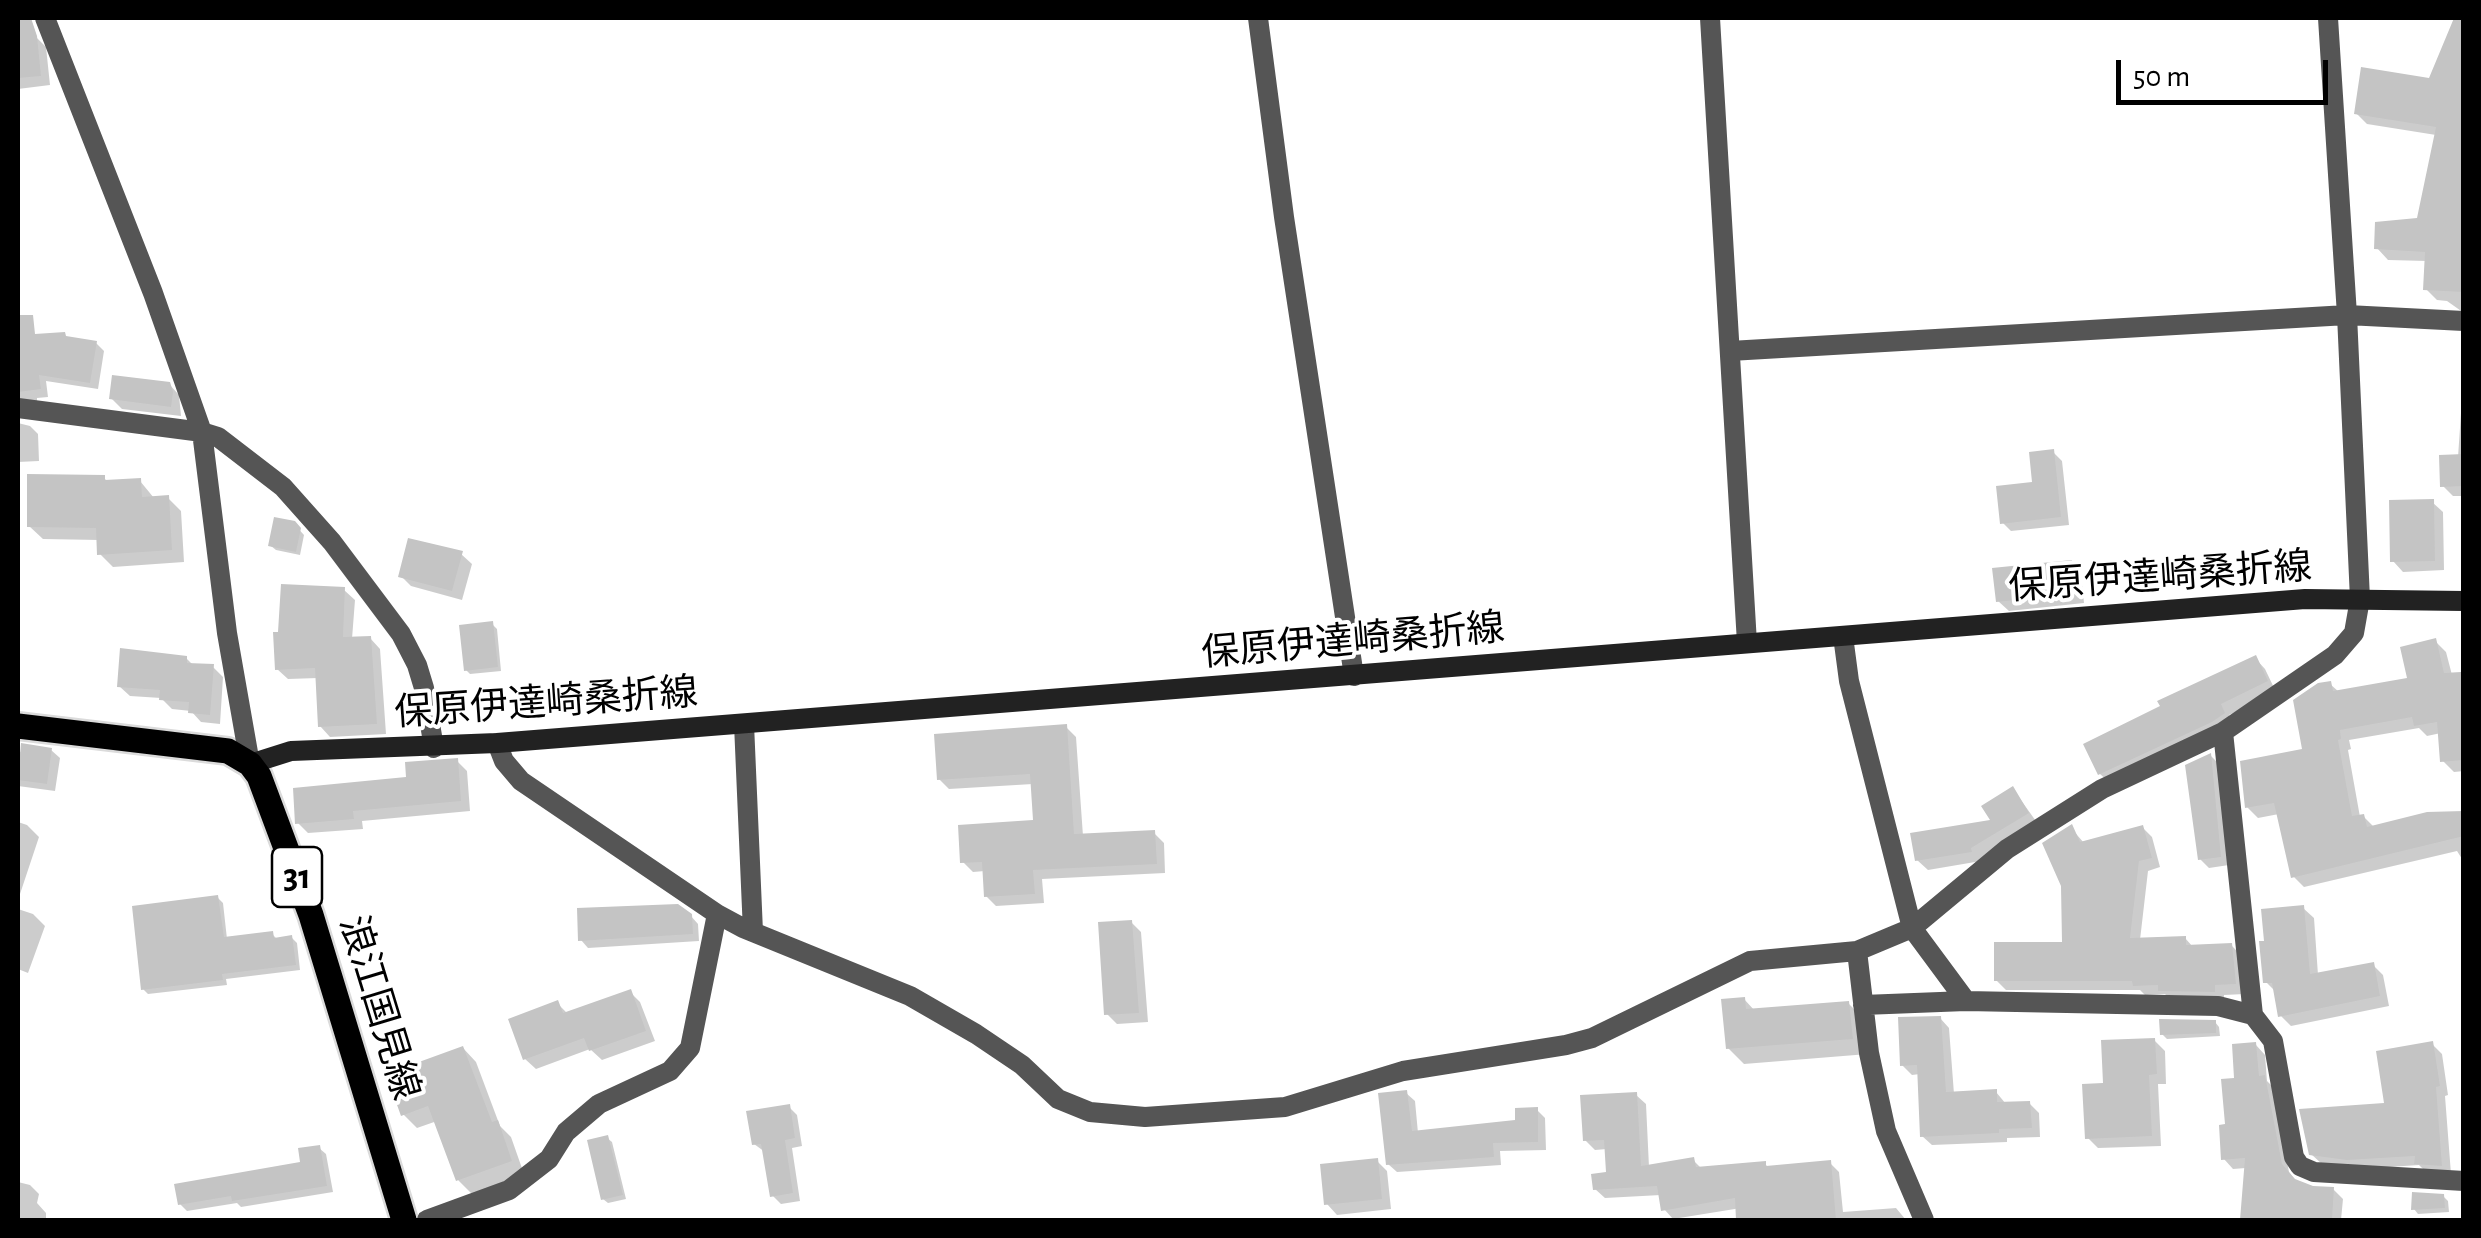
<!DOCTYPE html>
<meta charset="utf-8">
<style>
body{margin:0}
#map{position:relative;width:2481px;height:1238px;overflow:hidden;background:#fff;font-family:"Alegreya Sans",sans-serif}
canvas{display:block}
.frame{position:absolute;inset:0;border:20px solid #000;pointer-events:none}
.scale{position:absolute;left:2116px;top:60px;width:212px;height:45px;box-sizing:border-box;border:5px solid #000;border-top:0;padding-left:12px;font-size:30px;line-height:35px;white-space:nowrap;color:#000;-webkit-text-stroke:8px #fff;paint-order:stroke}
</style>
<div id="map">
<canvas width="2481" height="1238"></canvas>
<div class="frame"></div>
<div class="scale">50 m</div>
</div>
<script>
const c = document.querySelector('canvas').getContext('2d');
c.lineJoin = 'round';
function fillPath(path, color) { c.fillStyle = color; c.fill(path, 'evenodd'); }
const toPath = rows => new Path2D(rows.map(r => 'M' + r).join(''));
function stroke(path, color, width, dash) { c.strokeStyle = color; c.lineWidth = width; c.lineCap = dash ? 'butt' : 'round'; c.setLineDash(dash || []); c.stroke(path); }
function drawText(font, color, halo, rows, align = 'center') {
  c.font = font + ' "Alegreya Sans","Noto Sans JP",sans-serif'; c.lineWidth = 8; c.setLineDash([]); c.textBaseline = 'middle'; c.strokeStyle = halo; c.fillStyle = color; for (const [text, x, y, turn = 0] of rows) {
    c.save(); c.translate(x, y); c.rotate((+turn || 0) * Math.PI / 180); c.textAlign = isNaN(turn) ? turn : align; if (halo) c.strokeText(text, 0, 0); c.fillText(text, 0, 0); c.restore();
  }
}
const shadow = toPath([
 [2456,18,2464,18,2464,313,2447,301,2437,300,2426,289,2427,261,2388,260,2377,248,2419,220,2436,135,2367,124,2356,113,2430,81],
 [35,36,46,47,50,85,18,89,18,38],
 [26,322,35,337,96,343,104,351,98,389,46,381,48,397,37,398,37,403,18,406,18,323],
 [169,384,179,395,181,416,122,409,111,398],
 [2461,413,2464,413,2464,496,2453,496,2443,486,2458,457],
 [18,423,30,426,38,434,39,461,18,462],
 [2053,452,2062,461,2069,525,2011,531,2002,522,2035,485],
 [104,478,108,482,140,481,154,498,168,498,181,511,184,562,113,567,100,554,99,540,43,539,29,526],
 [2432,502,2443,512,2444,570,2403,572,2393,561],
 [294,524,304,535,300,555,276,550,271,546],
 [461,554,472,564,462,600,411,586,401,576],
 [2071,563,2081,573,2084,603,2009,611,1998,601],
 [344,590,355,600,352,639,370,638,380,649,386,734,330,737,320,726,318,678,288,679,277,669],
 [492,624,497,629,501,671,470,674,466,670],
 [2435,641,2446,652,2452,675,2460,674,2464,678,2464,771,2454,772,2443,761,2441,733,2427,736,2419,728,2349,740,2351,749,2348,750,2360,817,2363,816,2374,827,2464,813,2464,862,2457,851,2304,887,2293,876,2279,814,2258,818,2247,807,2305,751,2330,684,2339,692,2410,680],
 [186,658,194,666,213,667,223,677,220,724,201,722,191,711,172,709,161,698,130,696,119,686],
 [2255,658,2265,669,2276,692,2229,715,2234,724,2111,784,2100,774,2086,745],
 [1066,727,1076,737,1083,836,1154,833,1164,843,1165,873,1042,879,1044,903,996,906,986,896,985,871,973,872,963,862,1036,822,1033,784,949,789,939,779],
 [51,750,60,758,55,791,18,786,18,752],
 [2211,756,2219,764,2229,865,2209,868,2200,859],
 [457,761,467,771,470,811,362,821,363,829,308,833,298,823],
 [2013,789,2038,824,1981,861,1928,870,1917,860,1994,822],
 [18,822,27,825,39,837,18,900],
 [2142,827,2152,837,2160,867,2148,871,2140,940,2185,938,2193,947,2231,945,2241,955,2245,994,2224,995,2224,1001,2171,1000,2165,994,2145,995,2140,990,2006,990,1996,980,2065,945,2071,828,2084,843],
 [218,898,223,903,227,939,272,934,278,940,292,938,297,943,300,970,226,979,227,985,148,994,143,989],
 [2303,908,2314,918,2318,975,2373,965,2383,975,2389,1006,2291,1026,2281,1016,2276,992,2266,982],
 [18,909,33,914,45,926,28,973,18,969],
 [690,915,698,924,699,941,588,948,581,940],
 [1131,922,1141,932,1148,1022,1117,1024,1107,1014],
 [630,992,640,1002,655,1041,602,1060,590,1049,536,1069,525,1059,557,1003,568,1014],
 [1744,999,1755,1011,1848,1003,1864,1019,1868,1054,1744,1064,1728,1048],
 [1940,1018,1949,1028,1954,1094,1996,1092,2006,1104,2029,1103,2039,1113,2040,1137,2007,1138,2007,1142,1932,1145,1922,1136,1920,1074,1912,1075,1902,1065],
 [2215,1022,2219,1027,2220,1036,2167,1039,2162,1034],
 [2154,1040,2165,1051,2166,1084,2158,1084,2161,1146,2098,1148,2088,1138,2106,1085],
 [2432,1044,2442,1054,2448,1095,2445,1096,2451,1174,2427,1173,2419,1165,2359,1169,2322,1164,2311,1154,2387,1105],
 [2256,1045,2265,1055,2267,1081,2274,1088,2289,1172,2294,1179,2308,1187,2333,1189,2343,1199,2341,1220,2243,1220,2246,1168,2233,1169,2224,1159,2237,1080],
 [463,1048,476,1062,500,1126,511,1137,524,1174,472,1194,458,1180,437,1121,417,1128,403,1114],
 [1406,1093,1415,1101,1418,1133,1517,1122,1537,1110,1545,1118,1546,1150,1500,1151,1501,1165,1397,1172,1388,1164],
 [1636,1095,1646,1104,1649,1167,1693,1160,1702,1169,1765,1164,1769,1168,1830,1163,1839,1172,1843,1212,1896,1208,1906,1220,1742,1220,1741,1208,1673,1219,1664,1209,1661,1195,1605,1198,1595,1189,1608,1174,1607,1149,1595,1150,1585,1140],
 [789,1107,797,1115,802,1146,792,1148,800,1201,781,1204,772,1195,765,1152,754,1144],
 [607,1138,612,1142,626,1199,608,1203,603,1199],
 [319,1148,326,1154,333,1192,241,1207,237,1203,187,1211,180,1204,303,1164],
 [1377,1161,1387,1171,1391,1209,1337,1215,1327,1204],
 [18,1182,30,1185,39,1194,37,1203,46,1213,46,1220,18,1220],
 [2443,1196,2448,1201,2449,1212,2418,1214,2414,1209]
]);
const building = toPath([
 [18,18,31,18,37,36,41,76,18,78],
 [2454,18,2464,18,2464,292,2423,290,2425,252,2374,249,2375,222,2417,218,2436,127,2354,114,2361,67,2429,78],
 [18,315,33,315,35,334,65,332,66,336,97,341,90,383,39,375,41,389,18,392],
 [112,375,170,382,173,392,171,407,109,399],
 [2054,449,2061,517,2000,524,1996,486,2032,482,2029,452],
 [2464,454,2464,486,2440,487,2439,455],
 [27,474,105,475,105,480,141,478,142,497,169,495,172,550,97,555,96,528,27,527],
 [2434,499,2435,561,2390,562,2389,500],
 [274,517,295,521,301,528,296,552,268,546],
 [408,538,463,551,452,591,398,577],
 [2072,560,2075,594,1996,602,1992,568],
 [281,584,345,587,343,637,371,636,377,724,318,727,315,668,275,670,273,632,278,632],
 [493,621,498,667,464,671,459,625],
 [2436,638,2444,673,2461,672,2464,760,2440,762,2437,722,2414,726,2412,717,2340,730,2341,739,2338,740,2352,816,2364,814,2367,827,2427,812,2464,811,2464,836,2291,878,2274,803,2245,808,2240,761,2302,749,2293,700,2318,683,2331,681,2333,691,2407,678,2400,647],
 [120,648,187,656,187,663,214,664,210,715,188,713,189,702,159,700,160,690,117,687],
 [2256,655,2268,681,2221,704,2225,713,2212,722,2098,775,2083,744,2160,706,2157,701],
 [1067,724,1074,834,1155,830,1157,864,1033,870,1035,894,984,897,982,862,960,863,958,825,1033,820,1030,774,937,780,934,734],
 [21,743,52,748,47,784,18,780],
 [2211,753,2221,857,2198,860,2185,765],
 [458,758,461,801,353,811,354,819,295,824,293,788,406,777,405,762],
 [2013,786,2029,813,1971,848,1972,852,1915,861,1910,833,1990,820,1981,806],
 [2072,824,2080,842,2143,825,2152,858,2139,861,2130,938,2186,936,2186,945,2232,943,2236,984,2215,985,2215,992,2158,991,2158,985,2133,986,2132,981,1994,981,1994,942,2062,942,2061,886,2042,843],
 [218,895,224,937,273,931,274,938,292,935,296,965,222,974,223,980,141,990,132,906],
 [678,904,692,914,693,934,578,941,577,908],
 [2304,905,2310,974,2374,962,2380,996,2278,1017,2272,983,2263,983,2259,941,2264,941,2261,909],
 [1132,920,1139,1013,1104,1015,1098,922],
 [631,989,646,1031,589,1051,584,1038,523,1060,508,1019,558,1000,563,1013],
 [1745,997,1746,1009,1849,1001,1853,1039,1726,1049,1721,999],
 [1941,1016,1946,1092,1997,1089,1997,1102,2030,1101,2032,1128,1999,1129,1999,1133,1920,1137,1917,1065,1900,1066,1898,1017],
 [2159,1019,2216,1020,2216,1033,2160,1035],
 [2155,1038,2157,1074,2149,1075,2152,1136,2085,1139,2082,1084,2103,1083,2101,1040],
 [2433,1041,2440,1086,2436,1087,2442,1166,2414,1164,2415,1156,2347,1160,2309,1155,2299,1109,2384,1103,2376,1051],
 [2256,1042,2259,1076,2265,1075,2282,1164,2295,1179,2313,1186,2334,1187,2332,1220,2240,1220,2245,1158,2221,1160,2219,1125,2225,1124,2221,1079,2234,1078,2232,1044],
 [463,1046,492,1122,498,1120,512,1161,456,1181,428,1106,401,1116,386,1074],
 [1407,1090,1412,1131,1515,1120,1515,1108,1538,1107,1538,1142,1493,1143,1494,1157,1386,1165,1378,1093],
 [1637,1092,1641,1166,1694,1157,1696,1167,1766,1161,1766,1166,1831,1160,1836,1220,1736,1220,1735,1198,1661,1211,1657,1186,1593,1190,1591,1174,1606,1172,1604,1140,1583,1141,1580,1095],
 [790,1104,795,1138,785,1140,793,1193,770,1197,761,1144,752,1145,746,1111],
 [608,1135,623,1195,601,1200,587,1140],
 [320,1145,327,1186,232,1201,231,1196,178,1205,174,1184,300,1162,298,1148],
 [1378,1158,1382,1199,1324,1205,1320,1164],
 [2412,1192,2444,1194,2445,1208,2411,1210]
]);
const minor = toPath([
 [45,18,153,293,202,432,227,633,250,764],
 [1258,18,1284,217,1354,676],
 [1710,18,1747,643],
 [1730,351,2347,315,2464,321],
 [18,408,202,432,218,437,283,487,332,542,401,634,417,665,424,688,434,748],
 [1843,636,1849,681,1912,928,1966,1001,2218,1006,2253,1015],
 [744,724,753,932],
 [2223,732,2253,1015,2273,1041,2294,1157,2300,1166,2314,1172,2464,1181],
 [497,743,504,761,521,781,717,914,743,928,910,996,976,1034,1022,1065,1058,1099,1090,1112,1145,1117,1285,1107,1403,1071,1566,1045,1592,1038,1750,961,1857,951,1912,928,2007,849,2102,789,2223,732,2335,655,2354,633,2360,599,2347,315,2328,18],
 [1857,951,1869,1053,1886,1131,1924,1220],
 [1863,1005,1966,1001],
 [427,1220,509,1190,549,1159,566,1132,599,1104,670,1071,690,1048,717,914]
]);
const secondary = toPath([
 [250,764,291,751,497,743,2305,599,2464,601]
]);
const primary = toPath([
 [18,726,228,751,250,764,259,776,311,915,404,1220]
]);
const shields = [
 [297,877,50]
];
const shieldNames = [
 ["31",297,877]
];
const streetNames = [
 ["保原伊達崎桑折線",2160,577,-4],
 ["保原伊達崎桑折線",1353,641,-5],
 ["保原伊達崎桑折線",546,703,-4],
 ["浪江国見線",379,1008,73]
];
fillPath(shadow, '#0003');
fillPath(building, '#c4c4c4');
stroke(primary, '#dbdbdb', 30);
stroke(minor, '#555', 20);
stroke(secondary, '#222', 20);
stroke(primary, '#000', 25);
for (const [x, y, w] of shields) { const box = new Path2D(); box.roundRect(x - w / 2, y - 30, w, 60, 8); c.fillStyle = '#fff'; c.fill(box); stroke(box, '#000', 2.5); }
drawText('bold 35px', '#000', null, shieldNames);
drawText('38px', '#000', '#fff', streetNames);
</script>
